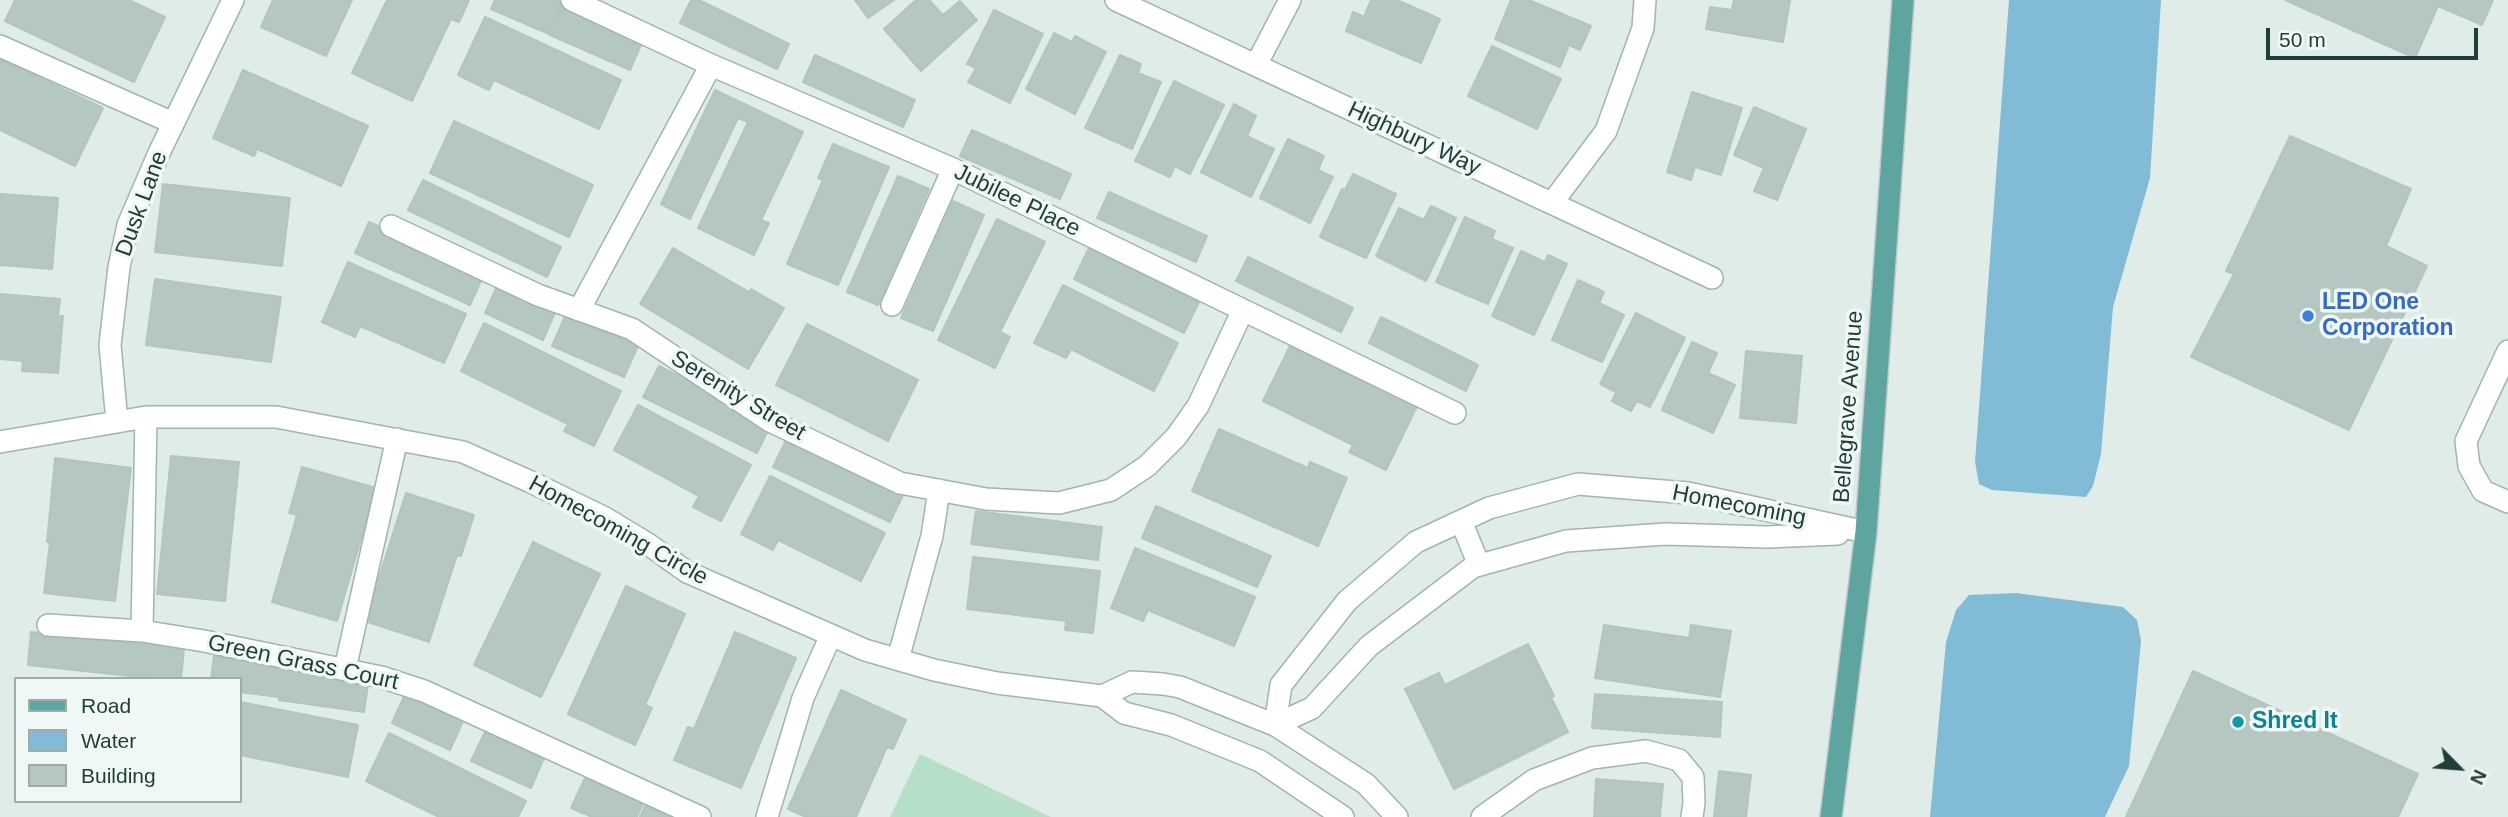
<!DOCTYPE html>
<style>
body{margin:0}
#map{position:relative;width:2508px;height:817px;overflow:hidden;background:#dfece8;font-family:Helvetica,sans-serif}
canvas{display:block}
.legend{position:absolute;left:14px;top:677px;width:228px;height:126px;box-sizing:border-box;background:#f0f8f5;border:2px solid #9cadaa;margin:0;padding:9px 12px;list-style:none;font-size:21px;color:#1f3d3a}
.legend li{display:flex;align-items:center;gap:14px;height:35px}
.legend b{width:35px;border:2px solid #9cadaa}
.north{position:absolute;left:2424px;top:733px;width:70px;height:70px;-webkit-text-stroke:5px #f0f8f5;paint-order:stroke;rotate:115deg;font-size:19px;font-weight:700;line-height:28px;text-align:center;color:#1f3d3a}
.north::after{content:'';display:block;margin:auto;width:24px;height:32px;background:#1f3d3a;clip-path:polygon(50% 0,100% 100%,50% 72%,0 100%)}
.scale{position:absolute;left:2266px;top:28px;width:212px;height:32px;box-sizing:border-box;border:4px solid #1f3d3a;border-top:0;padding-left:9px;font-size:21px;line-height:24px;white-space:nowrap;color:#1f3d3a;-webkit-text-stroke:5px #f0f8f5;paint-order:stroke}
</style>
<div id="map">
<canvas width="2508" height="817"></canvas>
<ul class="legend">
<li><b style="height:9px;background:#5fa59f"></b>Road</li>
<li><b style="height:19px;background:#81bbd6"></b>Water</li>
<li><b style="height:19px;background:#b4c7c2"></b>Building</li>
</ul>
<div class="north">N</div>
<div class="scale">50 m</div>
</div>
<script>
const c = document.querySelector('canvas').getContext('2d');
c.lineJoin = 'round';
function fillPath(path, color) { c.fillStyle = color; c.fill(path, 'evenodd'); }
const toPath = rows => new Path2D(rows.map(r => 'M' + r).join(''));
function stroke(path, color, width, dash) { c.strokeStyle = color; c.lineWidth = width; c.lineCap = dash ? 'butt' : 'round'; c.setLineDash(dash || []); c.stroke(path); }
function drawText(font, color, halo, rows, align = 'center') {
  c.font = font + ' Helvetica,sans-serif'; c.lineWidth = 7; c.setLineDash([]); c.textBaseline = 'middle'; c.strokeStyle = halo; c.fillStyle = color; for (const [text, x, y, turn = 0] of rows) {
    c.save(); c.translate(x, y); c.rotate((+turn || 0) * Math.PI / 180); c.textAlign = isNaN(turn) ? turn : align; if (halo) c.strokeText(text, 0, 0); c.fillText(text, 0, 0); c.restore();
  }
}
const green = toPath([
 [920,754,1051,817,890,817]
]);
const water = toPath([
 [2009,0,2161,0,2150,178,2113,307,2101,454,2093,486,2086,497,1992,490,1979,484,1975,462],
 [2016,593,2123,607,2137,620,2141,641,2129,766,2105,817,1930,817,1946,642,1956,610,1969,595]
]);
const building = toPath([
 [15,0,129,0,165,17,134,82,5,21,15,0],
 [273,0,352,0,326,56,261,27,273,0],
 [387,0,469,0,459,22,451,19,412,101,352,73,387,0],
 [495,0,559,0,563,1,549,34,491,9,495,0],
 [691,0,699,0,789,44,777,69,680,23,691,0],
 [855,0,894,0,868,18,855,0],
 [916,0,929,0,943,15,960,1,977,20,921,71,884,29,916,0],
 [1371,0,1397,0,1440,19,1421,63,1346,31,1353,12,1364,17,1371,0],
 [1511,0,1529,0,1591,26,1580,50,1569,45,1560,67,1495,39,1511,0],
 [1734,0,1790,0,1783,42,1706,29,1710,7,1732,10,1734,0],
 [2285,0,2493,0,2482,25,2438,6,2415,58,2285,0],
 [563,5,643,40,630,70,550,35,563,5],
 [994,10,1043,34,1010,103,968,82,976,68,967,64,994,10],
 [485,17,621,80,599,129,494,80,489,90,458,75,485,17],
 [1054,33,1072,42,1075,36,1106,52,1075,114,1026,89,1054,33],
 [1492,46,1561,79,1537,129,1468,96,1492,46],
 [815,55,915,100,903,127,803,82,815,55],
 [1120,55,1141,64,1138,73,1161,82,1132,149,1085,128,1120,55],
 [0,59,103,108,75,166,0,130,0,59],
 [243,70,368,126,341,186,257,149,254,156,213,138,243,70],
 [1174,81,1224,105,1190,174,1175,166,1170,177,1135,161,1174,81],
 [715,90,803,132,761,220,769,223,754,255,698,228,748,122,738,118,690,219,661,204,715,90],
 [1692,92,1742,108,1721,175,1695,167,1691,180,1667,172,1692,92],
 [1234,104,1256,116,1247,136,1274,149,1251,197,1201,172,1234,104],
 [1754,107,1806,129,1777,200,1754,191,1764,168,1734,155,1754,107],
 [454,121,593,185,569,237,430,173,454,121],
 [972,130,1071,174,1060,199,960,156,972,130],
 [2290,136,2411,189,2386,246,2427,266,2349,430,2191,357,2234,274,2226,271,2290,136],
 [1288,139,1324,156,1318,170,1333,177,1310,223,1260,198,1288,139],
 [833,144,889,167,838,285,787,264,823,180,818,178,833,144],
 [1353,174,1396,194,1366,258,1320,237,1342,189,1345,190,1353,174],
 [898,176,929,189,878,305,847,292,898,176],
 [423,180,561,247,547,277,408,210,423,180],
 [163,184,290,198,282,266,155,252,163,184],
 [1109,192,1207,236,1196,262,1097,218,1109,192],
 [0,194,58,198,52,269,0,265,0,194],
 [953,201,984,215,933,331,901,318,953,201],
 [1431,206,1456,218,1426,281,1376,256,1399,208,1424,220,1431,206],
 [1465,217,1495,231,1492,239,1513,248,1488,304,1436,282,1465,217],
 [997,219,1045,242,1000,332,1010,337,995,368,938,340,997,219],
 [369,222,484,274,470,305,355,253,369,222],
 [673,248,749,292,751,289,784,308,748,369,640,304,673,248],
 [1089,248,1199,302,1184,333,1074,279,1089,248],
 [1521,251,1545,262,1548,255,1567,264,1534,335,1492,316,1521,251],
 [1248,257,1353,308,1341,332,1236,281,1248,257],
 [348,262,466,314,444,363,360,326,355,337,322,322,348,262],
 [155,279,281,297,271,362,146,345,155,279],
 [1578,280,1604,292,1599,303,1624,315,1602,362,1552,340,1578,280],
 [499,282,557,308,543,340,485,313,499,282],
 [1063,285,1178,343,1154,391,1071,349,1066,358,1034,343,1063,285],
 [0,294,60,299,58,316,63,316,58,373,22,371,23,361,0,359,0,294],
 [1636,313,1685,338,1650,407,1637,401,1631,411,1612,401,1616,392,1600,384,1636,313],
 [566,314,638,346,624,377,552,346,566,314],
 [1381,317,1478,365,1466,391,1369,343,1381,317],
 [484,323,621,391,594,446,564,431,568,424,461,371,484,323],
 [807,324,918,380,888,441,776,385,807,324],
 [1292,342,1418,404,1386,470,1349,452,1353,445,1263,401,1292,342],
 [1692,342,1717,353,1708,373,1735,385,1713,433,1662,410,1692,342],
 [1746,351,1802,356,1796,423,1740,418,1746,351],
 [659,366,772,422,757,453,643,397,659,366],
 [638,405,751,465,721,521,693,507,699,496,614,450,638,405],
 [1219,429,1308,468,1310,462,1347,478,1318,546,1192,491,1219,429],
 [788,436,905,491,890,522,773,467,788,436],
 [171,456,239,462,225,601,157,594,171,456],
 [55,458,131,468,115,601,44,593,50,542,47,542,55,458],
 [302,467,376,488,337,621,272,602,297,515,289,513,302,467],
 [770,476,885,533,861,581,778,540,773,550,741,534,770,476],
 [406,493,474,515,461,556,457,555,429,642,365,621,406,493],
 [1156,506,1271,556,1257,587,1142,538,1156,506],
 [976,511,1102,527,1098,560,971,544,976,511],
 [533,542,600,574,541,697,474,665,533,542],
 [1135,548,1255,597,1234,646,1148,610,1143,621,1111,608,1135,548],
 [973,557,1100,571,1093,633,1065,630,1066,621,967,609,973,557],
 [626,586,685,614,645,705,652,708,635,745,568,714,626,586],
 [1604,625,1689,638,1691,625,1731,631,1720,697,1595,678,1604,625],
 [31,632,184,648,181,679,159,679,28,665,31,632],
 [735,632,796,658,741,788,674,760,688,727,694,729,735,632],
 [1528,644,1554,696,1551,697,1568,732,1454,789,1405,689,1439,673,1445,685,1528,644],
 [214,656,369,677,364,712,279,700,279,697,240,692,240,679,211,679,214,656],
 [2193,671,2418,774,2398,817,2126,817,2193,671],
 [841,690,906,720,893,749,887,747,856,817,806,817,788,809,841,690],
 [406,692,464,719,450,750,392,723,406,692],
 [1595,694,1722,702,1720,737,1592,728,1595,694],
 [240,702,358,725,348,777,240,755,240,702],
 [485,732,544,758,531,788,471,761,485,732],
 [389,733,526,801,518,817,439,817,366,781,389,733],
 [1719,771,1751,775,1746,817,1714,817,1719,771],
 [585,778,643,803,637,817,592,817,571,808,585,778],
 [1596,779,1663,784,1660,817,1594,817,1596,779],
 [645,806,670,817,640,817,645,806]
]);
const minor = toPath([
 [572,0,711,65,953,169,1455,413],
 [1116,0,1712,278],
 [0,46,173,123],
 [1256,65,1290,0],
 [1552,203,1606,131,1643,28,1645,0],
 [391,226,538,295,632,329,770,421,900,483,986,499,1059,503,1111,490,1147,466,1176,437,1198,406,1243,310],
 [892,305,953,169],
 [579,310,711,65],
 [2508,351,2466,441,2469,466,2483,491,2508,502],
 [117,422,110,345,119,267,128,225,159,153,233,0],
 [0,442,146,417,276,417,463,452,531,482,605,518,648,544,687,572,865,650,934,670,997,683,1102,696,1124,713,1171,725,1260,761,1343,817],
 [1461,521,1479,565],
 [48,625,142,631,204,641,381,677,424,691,700,817],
 [142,631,146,417],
 [898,659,932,536,939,490],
 [345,669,397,439],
 [1102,696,1132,682,1163,684,1180,687,1275,725,1366,784,1397,817],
 [1275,725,1281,685,1347,601,1416,542,1489,508,1578,484,1688,493,1866,532],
 [1275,725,1312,708,1369,646,1473,567,1566,541,1665,534,1767,537,1838,534],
 [767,817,803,698,831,635],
 [1482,817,1534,780,1592,758,1646,751,1679,760,1693,777,1694,803,1692,817]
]);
const major = toPath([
 [1831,817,1866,532,1903,0]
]);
const markers = [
 [2308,316,7,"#3f7fe0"],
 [2238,722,7,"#0f9aa8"]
];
const streetNames = [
 ["Highbury Way",1414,139,25],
 ["Jubilee Place",1017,201,26],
 ["Dusk Lane",142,204,-70],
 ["Serenity Street",738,396,31],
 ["Bellegrave Avenue",1849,407,-86],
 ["Homecoming",1739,506,11],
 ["Homecoming Circle",618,531,29],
 ["Green Grass Court",303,663,12]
];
const shopNames = [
 ["LED One",2322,303],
 ["Corporation",2322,329]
];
const cultureNames = [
 ["Shred It",2252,722]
];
fillPath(green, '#b6dfc8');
fillPath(water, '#81bbd6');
fillPath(building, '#b4c7c2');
stroke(building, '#b1c6c1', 2);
stroke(minor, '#a2b4b0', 24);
stroke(major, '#c0c9c8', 24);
stroke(minor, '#fff', 21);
stroke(major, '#5fa59f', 21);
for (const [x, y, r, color] of markers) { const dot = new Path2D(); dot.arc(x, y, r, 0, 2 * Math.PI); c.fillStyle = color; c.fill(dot); stroke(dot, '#f0f8f5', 2.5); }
drawText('23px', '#1f3d3a', '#f0f8f5', streetNames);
drawText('bold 23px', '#366cbe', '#f0f8f5', shopNames, 'left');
drawText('bold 23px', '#0d838f', '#f0f8f5', cultureNames, 'left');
</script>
